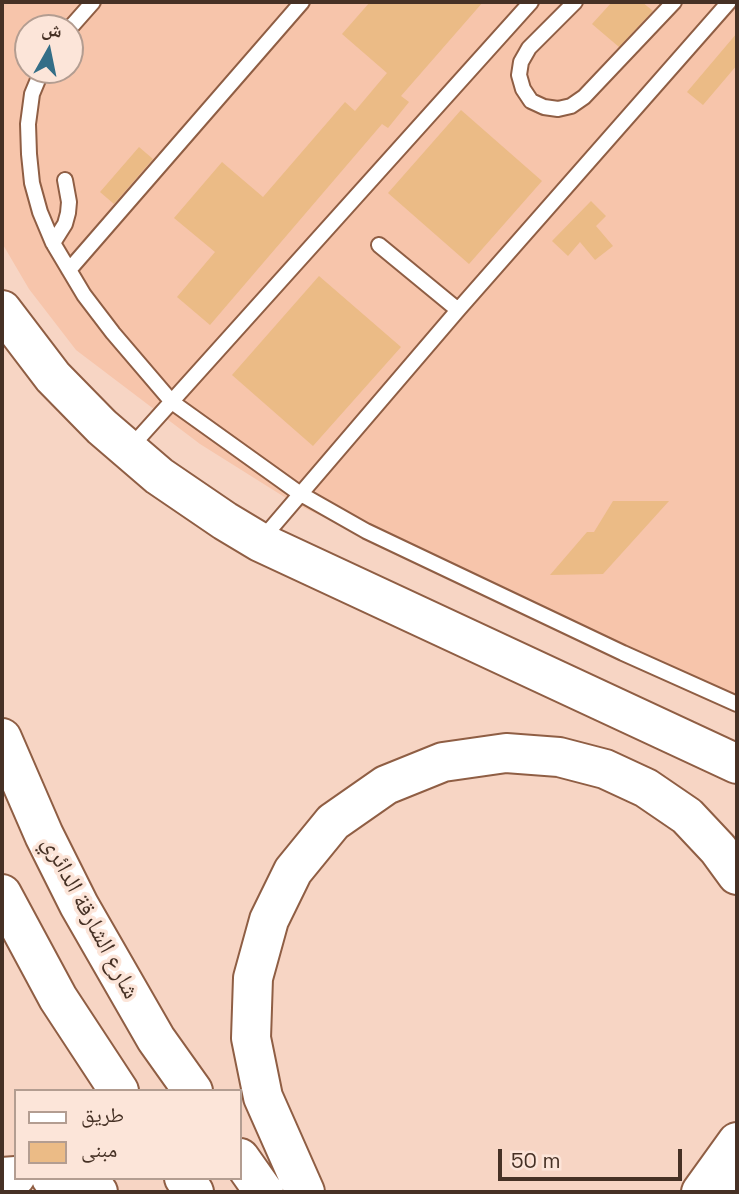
<!DOCTYPE html>
<meta charset="utf-8">
<style>
body{margin:0}
#map{position:relative;width:739px;height:1194px;overflow:hidden;background:#f7d5c4;font-family:"Space Grotesk","Noto Naskh Arabic",sans-serif}
canvas{display:block}
.frame{position:absolute;inset:0;border:4px solid #463125;pointer-events:none}
.legend{position:absolute;left:14px;top:1089px;width:228px;height:91px;box-sizing:border-box;background:#fce5d9;border:2px solid #b39d91;margin:0;padding:9px 12px;list-style:none;font-size:21px;color:#463125}
.legend li{display:flex;align-items:center;gap:14px;height:35px}
.legend b{width:35px;border:2px solid #b39d91}
.north{position:absolute;left:14px;top:14px;width:70px;height:70px;box-sizing:border-box;background:#fce5d9;border:2px solid #b39d91;border-radius:50%;rotate:9deg;font-size:19px;font-weight:700;line-height:28px;text-align:center;color:#463125}
.north::after{content:'';display:block;margin:auto;width:24px;height:32px;background:#346e87;clip-path:polygon(50% 0,100% 100%,50% 72%,0 100%)}
.scale{position:absolute;left:498px;top:1149px;width:184px;height:32px;box-sizing:border-box;border:4px solid #463125;border-top:0;padding-left:9px;font-size:21px;line-height:24px;white-space:nowrap;color:#463125;-webkit-text-stroke:5px #fce5d9;paint-order:stroke}
</style>
<div id="map">
<canvas width="739" height="1194"></canvas>
<div class="frame"></div>
<ul class="legend">
<li><b style="height:9px;background:#fff"></b>طريق</li>
<li><b style="height:19px;background:#ebbb86"></b>مبنى</li>
</ul>
<div class="north">ش</div>
<div class="scale">50 m</div>
</div>
<script>
const c = document.querySelector('canvas').getContext('2d');
c.lineJoin = 'round';
function fillPath(path, color) { c.fillStyle = color; c.fill(path, 'evenodd'); }
const toPath = rows => new Path2D(rows.map(r => 'M' + r).join(''));
function stroke(path, color, width, dash) { c.strokeStyle = color; c.lineWidth = width; c.lineCap = dash ? 'butt' : 'round'; c.setLineDash(dash || []); c.stroke(path); }
function drawText(font, color, halo, rows, align = 'center') {
  c.font = font + ' "Space Grotesk","Noto Naskh Arabic",sans-serif'; c.lineWidth = 7; c.setLineDash([]); c.textBaseline = 'middle'; c.strokeStyle = halo; c.fillStyle = color; for (const [text, x, y, turn = 0] of rows) {
    c.save(); c.translate(x, y); c.rotate((+turn || 0) * Math.PI / 180); c.textAlign = isNaN(turn) ? turn : align; if (halo) c.strokeText(text, 0, 0); c.fillText(text, 0, 0); c.restore();
  }
}
const built = toPath([
 [2,2,737,2,737,712,701,698,294,503,200,444,76,350,29,289,2,243],
 [28,28,70,28,70,70,28,70]
]);
const building = toPath([
 [370,2,483,2,401,96,409,102,388,128,382,124,210,325,177,297,215,252,174,218,222,162,263,197,345,102,355,111,387,73,342,34],
 [612,2,642,2,653,11,619,47,592,24],
 [737,33,737,65,703,105,687,92],
 [461,110,542,181,469,264,388,193],
 [139,147,153,159,114,204,100,192],
 [591,201,606,216,596,226,613,246,595,260,580,242,568,256,552,241],
 [319,276,401,347,313,446,232,375],
 [613,501,669,501,603,574,550,575,587,532,594,532]
]);
const lane = toPath([
 [575,2,529,48,521,62,519,75,523,89,531,101,544,107,558,109,571,106,584,97,674,2],
 [70,28,93,2],
 [42,70,32,94,28,124,29,154,32,183,40,212,53,243,84,295,113,333,172,402,299,493,366,531,623,653,737,704],
 [53,243,65,224,68,213,69,202,65,180],
 [379,245,458,310],
 [69,270,302,2],
 [129,449,531,2],
 [262,539,458,310,729,2]
]);
const primary = toPath([
 [723,1192,737,1181]
]);
const highway = toPath([
 [2,310,53,377,102,427,159,476,225,521,260,542,737,764],
 [2,738,44,835,79,905,156,1039,193,1091],
 [2,894,58,998,119,1091],
 [240,1158,264,1192],
 [2,1177,16,1176],
 [51,1178,60,1179,98,1192],
 [184,1178,194,1192],
 [305,1192,263,1097,251,1038,253,978,269,920,293,871,333,822,386,785,443,762,506,753,559,757,605,769,646,788,687,816,718,849,737,875],
 [701,1192,737,1142]
]);
const streetNames = [
 ["شارع الشارقة الدائري",90,918,62]
];
fillPath(built, '#f7c5ab');
fillPath(building, '#ebbb86');
stroke(lane, '#8f5e44', 18);
stroke(primary, '#8f5e44', 42);
stroke(highway, '#8f5e44', 42);
stroke(lane, '#fff', 14);
stroke(primary, '#fff', 38);
stroke(highway, '#fff', 38);
drawText('24px', '#463125', '#fce5d9', streetNames);
</script>
